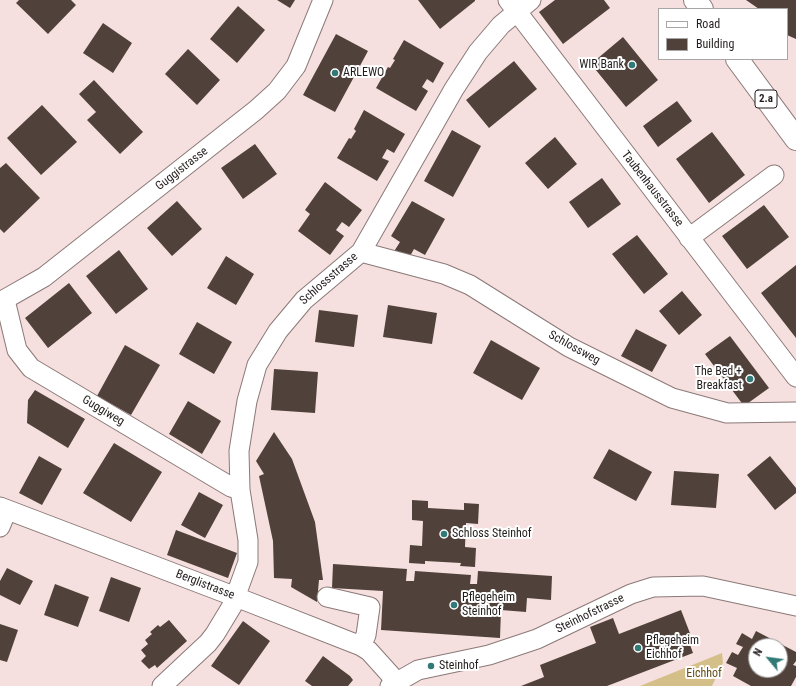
<!DOCTYPE html>
<style>
body{margin:0}
#map{position:relative;width:796px;height:686px;overflow:hidden;background:#f5e0df;font-family:"Roboto Condensed",sans-serif}
canvas{display:block}
.legend{position:absolute;left:658px;top:8px;width:130px;height:52px;box-sizing:border-box;background:#fff;border:1px solid #a7a5a5;margin:0;padding:5px 7px;list-style:none;font-size:12px;color:#241d1d}
.legend li{display:flex;align-items:center;gap:8px;height:20px}
.legend b{width:20px;border:1px solid #a7a5a5}
.north{position:absolute;left:748px;top:638px;width:40px;height:40px;box-sizing:border-box;background:#fff;border:1px solid #a7a5a5;border-radius:50%;rotate:299deg;font-size:11px;font-weight:700;line-height:16px;text-align:center;color:#241d1d}
.north::after{content:'';display:block;margin:auto;width:14px;height:18px;background:#317a78;clip-path:polygon(50% 0,100% 100%,50% 72%,0 100%)}
</style>
<div id="map">
<canvas width="796" height="686"></canvas>
<ul class="legend">
<li><b style="height:5px;background:#fff"></b>Road</li>
<li><b style="height:11px;background:#50423a"></b>Building</li>
</ul>
<div class="north">N</div>
</div>
<script>
const c = document.querySelector('canvas').getContext('2d');
c.lineJoin = 'round';
function fillPath(path, color) { c.fillStyle = color; c.fill(path, 'evenodd'); }
const toPath = rows => new Path2D(rows.map(r => 'M' + r).join(''));
function stroke(path, color, width, dash) { c.strokeStyle = color; c.lineWidth = width; c.lineCap = dash ? 'butt' : 'round'; c.setLineDash(dash || []); c.stroke(path); }
function drawText(font, color, halo, rows, align = 'center') {
  c.font = font + ' "Roboto Condensed",sans-serif'; c.lineWidth = 4; c.setLineDash([]); c.textBaseline = 'middle'; c.strokeStyle = halo; c.fillStyle = color; for (const [text, x, y, turn = 0] of rows) {
    c.save(); c.translate(x, y); c.rotate((+turn || 0) * Math.PI / 180); c.textAlign = isNaN(turn) ? turn : align; if (halo) c.strokeText(text, 0, 0); c.fillText(text, 0, 0); c.restore();
  }
}
const green = toPath([
 [722,653,723,663,712,686,640,686]
]);
const building = toPath([
 [19,0,71,0,76,5,48,34,16,3],
 [277,0,295,0,290,8],
 [418,0,475,0,475,1,440,29],
 [555,0,604,0,610,8,563,44,539,12],
 [746,0,796,0,796,39,787,35,787,9,759,9],
 [238,6,265,30,237,63,210,39],
 [103,23,132,43,113,73,83,53],
 [336,34,368,51,335,112,303,95],
 [623,37,658,80,626,107,591,64],
 [404,40,444,63,433,83,427,79,422,87,428,91,416,111,376,88,388,67,390,68,395,60,393,59],
 [188,49,220,80,197,105,165,74],
 [514,61,537,89,489,128,466,100],
 [94,80,143,132,120,154,87,120,96,112,79,94],
 [677,101,692,121,658,147,643,126],
 [42,105,77,142,41,175,7,138],
 [364,110,405,134,394,153,387,149,382,158,389,161,377,181,337,158,349,138,351,139,356,131,354,129],
 [452,130,481,146,453,197,424,181],
 [712,132,745,175,709,203,676,159],
 [555,137,577,164,548,189,525,163],
 [255,144,277,174,243,199,221,168],
 [6,163,40,198,4,233,0,229,0,168],
 [602,178,621,204,588,228,569,202],
 [325,182,362,210,349,227,342,222,336,230,344,236,330,255,298,231,310,214,305,210],
 [177,201,202,229,172,256,147,228],
 [412,201,445,219,425,255,414,249,409,258,393,253,400,242,391,236],
 [764,205,789,237,747,269,722,236],
 [637,235,668,274,644,294,612,254],
 [119,250,148,289,116,314,86,276],
 [226,256,254,274,236,305,207,288],
 [796,265,796,338,761,293],
 [69,283,92,313,48,348,25,318],
 [682,291,702,315,679,335,659,311],
 [388,305,437,313,432,344,383,337],
 [319,310,358,315,354,347,315,342],
 [197,322,232,342,214,374,179,354],
 [636,329,667,345,652,372,621,356],
 [730,336,769,388,744,406,705,354],
 [491,340,540,368,522,400,473,373],
 [125,345,160,365,131,415,97,396],
 [274,369,318,372,315,413,271,410],
 [35,390,85,419,68,448,27,423,28,400],
 [188,401,221,421,202,454,169,434],
 [274,432,292,459,315,522,323,580,319,580,317,602,291,587,292,579,274,578,273,541,259,476,264,474,256,461],
 [114,443,162,472,131,522,83,493],
 [609,449,652,472,636,501,593,478],
 [39,456,62,469,42,505,19,493],
 [770,456,796,488,796,493,775,510,747,475],
 [674,471,719,474,716,508,671,505],
 [199,492,223,505,205,538,181,525],
 [412,500,428,501,428,508,464,510,464,503,479,504,478,524,466,523,465,547,476,548,475,567,460,566,461,563,425,561,425,564,409,563,410,545,422,546,423,521,412,520],
 [176,530,237,553,228,578,167,555],
 [333,564,407,569,406,581,414,581,415,571,471,575,470,584,477,584,478,571,552,576,551,600,527,598,526,612,501,610,500,638,381,630,383,591,332,588],
 [7,568,33,581,20,605,0,595,0,581],
 [111,577,141,588,129,622,99,611],
 [55,584,89,597,78,627,44,615],
 [681,610,693,641,689,642,693,653,607,686,521,686,544,677,540,665,596,643,590,627,613,618,619,634],
 [169,620,187,641,157,668,155,665,149,669,141,661,146,656,141,650,148,644,145,640,152,634,150,632,158,625,160,627],
 [243,621,270,641,239,685,211,666],
 [0,624,18,630,7,662,0,660],
 [756,631,796,652,796,661,793,665,796,666,796,677,791,686,751,686,733,676,737,668,726,663,732,652,738,655,743,647,736,644,742,633,752,639],
 [756,646,780,646,780,670,756,670],
 [323,656,350,676,353,680,348,686,312,686,305,681]
]);
const minor = toPath([
 [508,0,796,377],
 [689,238,774,175],
 [361,252,444,274,470,285,569,347,672,398,727,413,796,412],
 [5,300,17,350,31,368,231,487,240,490],
 [0,302,44,277,256,110,277,91,296,66,323,0],
 [0,507,236,597,361,646,369,651,397,682],
 [0,527,7,510],
 [327,597,370,607,366,635,361,646],
 [162,686,208,643,215,634,232,606,248,562,248,540,240,490,239,451,247,401,257,365,278,331,304,300,361,252,454,89,478,52,501,25,531,0],
 [390,686,418,670,489,655,537,639,631,594,653,587,703,586,796,606]
]);
const major = toPath([
 [695,0,702,9],
 [737,59,796,139]
]);
const markers = [
 [632,65,4,"#317a78"],
 [335,73,4,"#317a78"],
 [750,379,4,"#317a78"],
 [444,534,4,"#317a78"],
 [454,605,4,"#317a78"],
 [638,648,4,"#317a78"],
 [431,666,4,"#317a78"]
];
const shields = [
 [766,99,22]
];
const shieldNames = [
 ["2.a",766,99]
];
const poiNames = [
 ["WIR Bank",624,65,"right"],
 ["ARLEWO",343,73],
 ["The Bed +",742,372,"right"],
 ["Breakfast",742,386,"right"],
 ["Schloss Steinhof",452,534],
 ["Pflegeheim",462,598],
 ["Steinhof",462,612],
 ["Pflegeheim",646,641],
 ["Eichhof",646,655],
 ["Steinhof",439,666]
];
const streetNames = [
 ["Guggistrasse",182,169,-38],
 ["Taubenhausstrasse",652,189,52],
 ["Schlossstrasse",329,279,-41],
 ["Schlossweg",574,348,29],
 ["Guggiweg",103,411,31],
 ["Berglistrasse",205,585,21],
 ["Steinhofstrasse",590,614,-26]
];
const parkNames = [
 ["Eichhof",704,674]
];
fillPath(green, '#d5bf88');
fillPath(building, '#50423a');
stroke(minor, '#8b7978', 21);
stroke(major, '#8b7978', 24);
stroke(minor, '#fff', 19);
stroke(major, '#fff', 22);
for (const [x, y, r, color] of markers) { const dot = new Path2D(); dot.arc(x, y, r, 0, 2 * Math.PI); c.fillStyle = color; c.fill(dot); stroke(dot, '#fff', 1.5); }
for (const [x, y, w] of shields) { const box = new Path2D(); box.roundRect(x - w / 2, y - 9, w, 18, 3); c.fillStyle = '#fff'; c.fill(box); stroke(box, '#241d1d', 1); }
drawText('bold 11px', '#241d1d', null, shieldNames);
drawText('12px', '#241d1d', '#fff', poiNames, 'left');
drawText('12px', '#241d1d', '#fff', streetNames);
drawText('12px', '#634e17', '#fff', parkNames);
</script>
